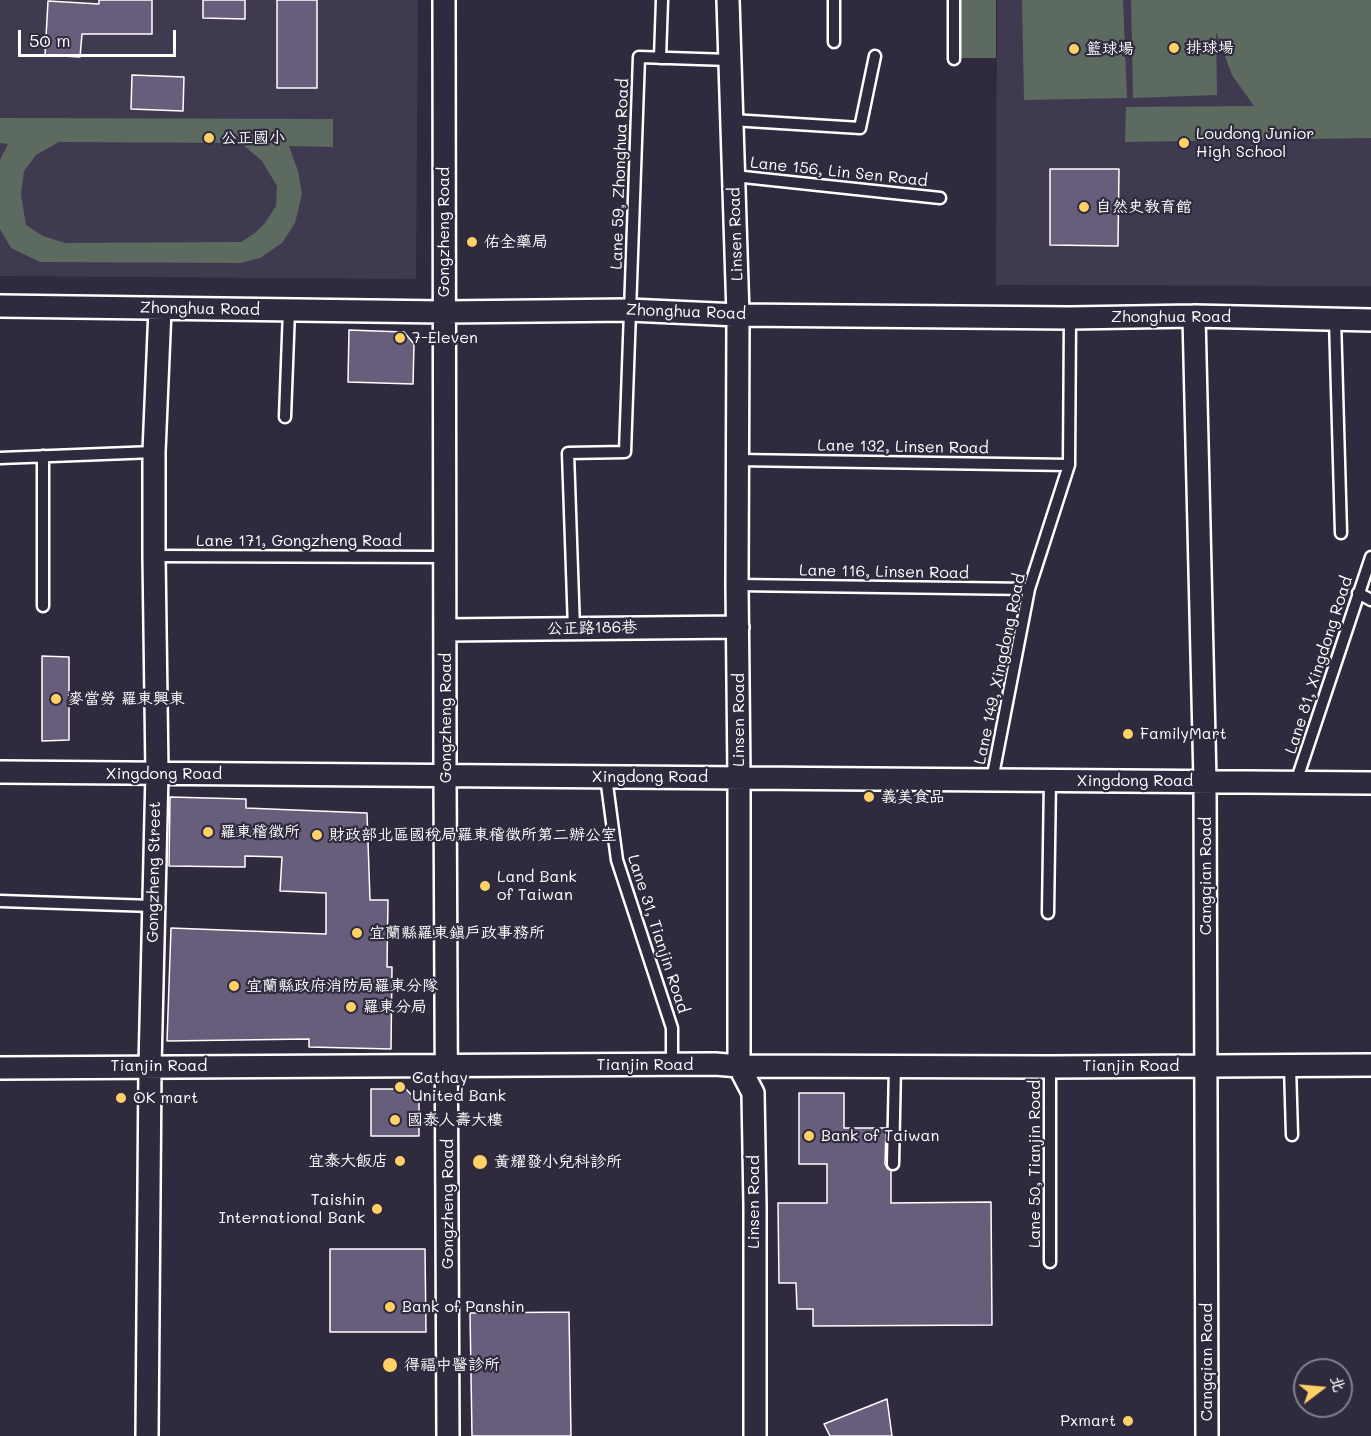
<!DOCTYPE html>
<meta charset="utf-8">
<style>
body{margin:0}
#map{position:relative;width:1371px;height:1436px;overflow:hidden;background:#2f2a3d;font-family:Mali,"LXGW WenKai TC",sans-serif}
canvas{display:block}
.north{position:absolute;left:1293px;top:1358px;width:60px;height:60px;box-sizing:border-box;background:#2f2a3d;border:2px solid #827f8b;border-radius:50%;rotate:74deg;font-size:16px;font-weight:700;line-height:24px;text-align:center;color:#fff}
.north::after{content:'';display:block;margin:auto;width:21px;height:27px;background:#ffd166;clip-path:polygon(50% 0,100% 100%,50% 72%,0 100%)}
.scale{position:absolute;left:18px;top:30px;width:158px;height:27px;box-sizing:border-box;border:3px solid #fff;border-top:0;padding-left:8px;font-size:18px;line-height:21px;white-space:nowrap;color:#fff;-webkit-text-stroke:4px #2f2a3d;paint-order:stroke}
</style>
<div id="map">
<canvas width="1371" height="1436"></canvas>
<div class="north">北</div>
<div class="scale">50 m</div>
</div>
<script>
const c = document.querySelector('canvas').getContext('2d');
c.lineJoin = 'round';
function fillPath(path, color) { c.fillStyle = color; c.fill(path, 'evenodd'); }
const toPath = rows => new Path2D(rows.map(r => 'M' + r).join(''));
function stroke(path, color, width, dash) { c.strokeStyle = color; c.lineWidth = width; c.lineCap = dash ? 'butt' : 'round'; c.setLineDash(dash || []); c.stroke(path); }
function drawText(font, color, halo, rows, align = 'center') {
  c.font = font + ' Mali,"LXGW WenKai TC",sans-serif'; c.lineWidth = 4.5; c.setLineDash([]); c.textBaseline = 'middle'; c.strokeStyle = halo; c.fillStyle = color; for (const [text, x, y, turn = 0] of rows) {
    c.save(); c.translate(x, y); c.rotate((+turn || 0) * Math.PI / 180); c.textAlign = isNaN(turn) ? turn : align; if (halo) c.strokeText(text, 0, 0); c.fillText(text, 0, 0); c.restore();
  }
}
const built = toPath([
 [0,0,418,0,416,279,0,276],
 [997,0,1371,0,1371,286,996,285]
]);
const green = toPath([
 [960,0,996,0,996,58,960,58],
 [1022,0,1123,0,1127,98,1024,100],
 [1131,0,1371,0,1371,138,1125,142,1126,107,1254,106,1232,75,1216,32,1217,95,1133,98],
 [0,118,333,119,333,147,289,146,298,171,302,194,295,223,282,243,260,258,241,263,40,262,11,248,0,229,0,160,8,144,0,143],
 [59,142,241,143,262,161,277,186,276,206,265,223,255,233,241,242,65,243,43,236,26,225,21,195,24,171,36,155]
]);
const building = toPath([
 [99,0,152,0,152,34,82,34,80,57,45,55,48,1,99,4,99,0],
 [203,0,245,0,245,19,203,18,203,0],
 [277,0,317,0,317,88,277,88,277,0],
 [132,75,184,77,183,111,131,109,132,75],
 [1050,169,1119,169,1118,246,1050,245,1050,169],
 [349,330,404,332,414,344,413,384,348,382,349,330],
 [42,656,69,657,69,740,42,741,42,656],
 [170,797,246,799,246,808,367,813,370,900,388,900,387,967,392,967,391,1049,309,1047,309,1039,167,1041,171,928,326,934,326,893,280,891,282,857,245,856,245,867,169,866,170,797],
 [371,1089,406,1089,419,1103,419,1136,371,1136,371,1089],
 [799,1093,844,1093,844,1128,886,1128,885,1164,887,1168,891,1171,891,1203,991,1202,992,1325,813,1326,813,1309,797,1309,796,1283,779,1283,778,1203,827,1203,827,1164,799,1164,799,1093],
 [330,1249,425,1249,426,1332,330,1332,330,1249],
 [569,1312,571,1436,472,1436,470,1313,569,1312],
 [887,1399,892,1436,830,1436,824,1424,887,1399]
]);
const lane = toPath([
 [834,0,834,42],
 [954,0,954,59],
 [660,58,662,0],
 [732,120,860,128,875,56],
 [734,176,940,198],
 [1335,319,1341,533],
 [285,417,289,310],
 [43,456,43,606],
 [0,458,154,452],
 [738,460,1069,465],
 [154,556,445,557],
 [737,585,1029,589],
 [1358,593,1371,600],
 [574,629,568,453,625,452,639,57,729,60],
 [606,777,617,860,672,1028,672,1065],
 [992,780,1029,589,1069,465,1070,318],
 [1296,782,1371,557],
 [0,901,153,906],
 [1048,913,1050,780],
 [1290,1066,1292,1135],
 [1050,1067,1050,1262],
 [893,1164,895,1066]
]);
const street = toPath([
 [444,0,445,776,448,1436],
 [728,0,738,315,737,585,739,778,739,1066,753,1093,755,1206,755,1436],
 [0,306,444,312,629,310,738,315,1070,318,1194,316,1371,320],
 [1194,316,1205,781,1207,1436],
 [446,630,738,627],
 [0,772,1371,783],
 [0,1068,715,1064,739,1066,1050,1067,1371,1065],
 [147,1436,150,1066,157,773,154,556,154,452,160,309]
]);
const markers = [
 [1174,48,6,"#ffd166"],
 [1074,49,6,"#ffd166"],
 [209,138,6,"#ffd166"],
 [1184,143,6,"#ffd166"],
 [1084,207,6,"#ffd166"],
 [472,242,6,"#ffd166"],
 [400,338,6,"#ffd166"],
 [56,699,6,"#ffd166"],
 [1128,734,6,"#ffd166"],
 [869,797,6,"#ffd166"],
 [208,832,6,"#ffd166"],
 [317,835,6,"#ffd166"],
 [485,886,6,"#ffd166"],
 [357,933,6,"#ffd166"],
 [234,986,6,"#ffd166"],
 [351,1007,6,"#ffd166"],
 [400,1087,6,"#ffd166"],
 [121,1098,6,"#ffd166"],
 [395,1120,6,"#ffd166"],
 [809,1136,6,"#ffd166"],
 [400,1161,6,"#ffd166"],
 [480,1162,8,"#ffd166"],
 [377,1209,6,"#ffd166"],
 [390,1307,6,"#ffd166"],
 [390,1365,8,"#ffd166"],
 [1128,1421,6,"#ffd166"]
];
const poiNames = [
 ["排球場",1186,48],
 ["籃球場",1086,49],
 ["Loudong Junior",1196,134],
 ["High School",1196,152],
 ["公正國小",221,138],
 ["自然史教育館",1096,207],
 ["佑全藥局",484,242],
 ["7-Eleven",412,338],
 ["麥當勞 羅東興東",68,699],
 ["FamilyMart",1140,734],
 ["義美食品",881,797],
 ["羅東稽徵所",220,832],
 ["財政部北區國稅局羅東稽徵所第二辦公室",329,835],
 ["Land Bank",497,877],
 ["of Taiwan",497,895],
 ["宜蘭縣羅東鎮戶政事務所",369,933],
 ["宜蘭縣政府消防局羅東分隊",246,986],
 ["羅東分局",363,1007],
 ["Cathay",412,1078],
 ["United Bank",412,1096],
 ["OK mart",133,1098],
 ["國泰人壽大樓",407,1120],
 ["Bank of Taiwan",821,1136],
 ["宜泰大飯店",388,1161,"right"],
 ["黃耀發小兒科診所",494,1162],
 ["Taishin",365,1200,"right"],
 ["International Bank",365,1218,"right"],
 ["Bank of Panshin",402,1307],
 ["得福中醫診所",404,1365],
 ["Pxmart",1116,1421,"right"]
];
const streetNames = [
 ["Lane 156, Lin Sen Road",839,172,6],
 ["Lane 59, Zhonghua Road",620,174,-88],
 ["Gongzheng Road",444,232,-90],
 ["Linsen Road",736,234,-92],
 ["Zhonghua Road",200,309,1],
 ["Zhonghua Road",686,312,2],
 ["Zhonghua Road",1171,317],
 ["Lane 132, Linsen Road",903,447,1],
 ["Lane 171, Gongzheng Road",299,541],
 ["Lane 116, Linsen Road",884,572,1],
 ["公正路186巷",592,628,-1],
 ["Lane 81, Xingdong Road",1319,665,-72],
 ["Lane 149, Xingdong Road",1000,669,-78],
 ["Gongzheng Road",446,718,-90],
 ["Linsen Road",739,720,-90],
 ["Xingdong Road",164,774],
 ["Xingdong Road",650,777],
 ["Xingdong Road",1135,781],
 ["Gongzheng Street",154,872,-89],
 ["Cangqian Road",1206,876,-90],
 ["Lane 31, Tianjin Road",658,934,72],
 ["Tianjin Road",645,1065],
 ["Tianjin Road",159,1066],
 ["Tianjin Road",1131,1066],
 ["Lane 50, Tianjin Road",1035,1164,-90],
 ["Linsen Road",754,1202,-90],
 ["Gongzheng Road",448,1204,-90],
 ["Cangqian Road",1207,1362,-90]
];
fillPath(built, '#403a50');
fillPath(green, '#5d6a60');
fillPath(building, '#685e7b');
stroke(building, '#fff', 1.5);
stroke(lane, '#fff', 15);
stroke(street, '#fff', 26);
stroke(lane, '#2f2a3d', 10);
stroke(street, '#2f2a3d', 21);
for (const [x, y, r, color] of markers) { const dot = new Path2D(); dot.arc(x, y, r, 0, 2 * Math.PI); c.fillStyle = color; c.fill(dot); stroke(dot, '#2f2a3d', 2); }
drawText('16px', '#fff', '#2f2a3d', poiNames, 'left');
drawText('16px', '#fff', '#2f2a3d', streetNames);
</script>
